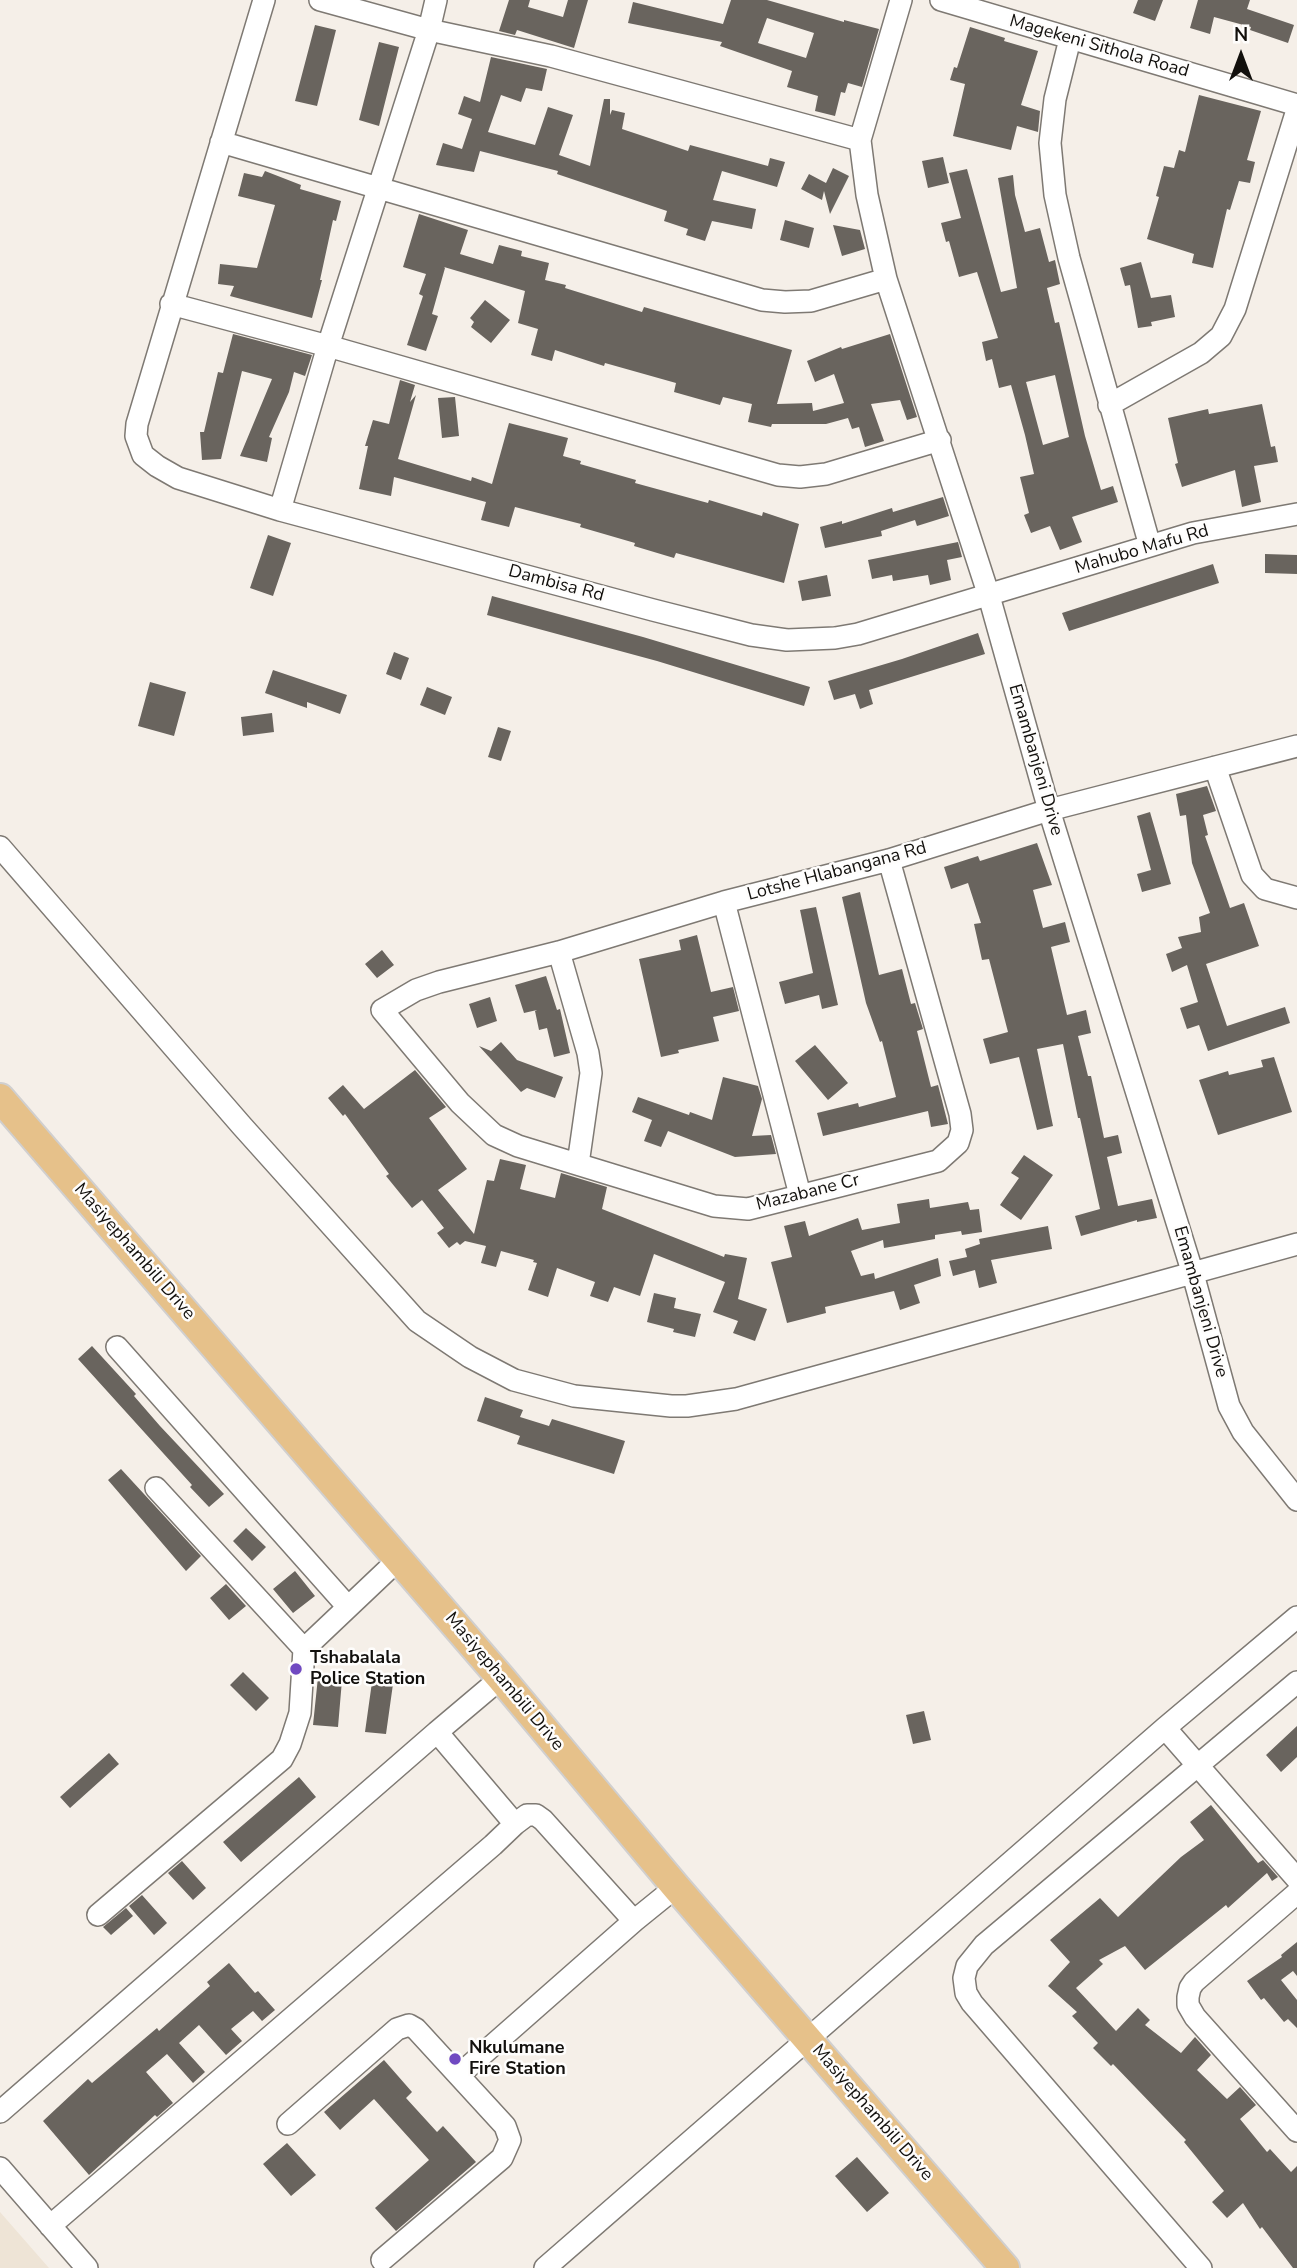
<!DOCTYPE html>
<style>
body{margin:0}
#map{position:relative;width:1297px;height:2268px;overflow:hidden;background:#f5efe8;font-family:"Nunito Sans",sans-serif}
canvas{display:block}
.north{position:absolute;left:1206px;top:21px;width:70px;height:70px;-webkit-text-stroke:5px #fefdfc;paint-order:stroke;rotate:0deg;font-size:19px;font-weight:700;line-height:28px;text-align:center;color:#12100d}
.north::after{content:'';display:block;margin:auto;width:24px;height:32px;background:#12100d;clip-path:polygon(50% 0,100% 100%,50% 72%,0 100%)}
</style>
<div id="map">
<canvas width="1297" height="2268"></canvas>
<div class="north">N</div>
</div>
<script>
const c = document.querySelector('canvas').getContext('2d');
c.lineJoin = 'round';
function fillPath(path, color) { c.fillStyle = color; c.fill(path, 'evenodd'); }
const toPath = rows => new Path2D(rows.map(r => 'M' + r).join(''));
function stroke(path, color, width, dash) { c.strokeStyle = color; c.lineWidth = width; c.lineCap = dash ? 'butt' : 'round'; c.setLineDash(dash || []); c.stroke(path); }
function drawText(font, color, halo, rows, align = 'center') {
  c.font = font + ' "Nunito Sans",sans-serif'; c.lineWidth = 5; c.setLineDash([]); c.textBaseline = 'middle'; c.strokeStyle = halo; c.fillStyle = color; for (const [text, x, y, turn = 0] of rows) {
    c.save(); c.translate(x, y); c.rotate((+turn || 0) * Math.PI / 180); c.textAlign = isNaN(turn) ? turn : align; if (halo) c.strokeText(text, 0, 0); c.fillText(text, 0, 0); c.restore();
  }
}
const built = toPath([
 [0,2212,49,2268,0,2268]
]);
const building = toPath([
 [509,0,530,0,528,7,563,17,568,0,588,0,574,48,517,30,515,35,499,31],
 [731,0,767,0,844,22,844,20,879,29,862,87,848,83,845,93,841,92,835,116,815,111,818,96,787,87,792,71,720,46,722,42,628,23,633,2,723,24],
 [767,18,814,33,806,58,758,43],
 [1138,0,1163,0,1155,21,1133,13],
 [1198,0,1250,0,1247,9,1294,25,1288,43,1250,30,1251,27,1214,17,1210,34,1190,28],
 [315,25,336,30,317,106,295,101],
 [970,27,1005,38,1004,41,1038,51,1021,105,1040,111,1038,132,1017,126,1011,150,953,136,965,84,950,80,954,67,957,68],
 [379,42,399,47,379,126,359,120],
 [491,57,547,69,542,91,526,88,521,102,501,95,488,132,535,145,548,107,573,115,559,155,590,166,604,99,610,99,610,115,612,110,625,113,622,129,688,151,690,145,768,166,770,158,785,162,777,187,722,171,713,200,756,209,752,229,712,221,705,241,686,235,688,229,664,221,667,211,557,174,558,171,480,151,474,172,436,165,443,143,462,149,472,119,458,114,464,96,480,102],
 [1199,95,1261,111,1247,160,1255,162,1250,183,1239,181,1230,210,1227,209,1213,268,1192,263,1194,254,1147,239,1159,197,1156,196,1164,166,1174,168,1179,150,1185,152],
 [943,157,949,183,928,188,922,161],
 [833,168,849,176,830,214,824,191,822,200,801,189,809,174,826,183],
 [967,169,1001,292,1017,288,998,178,1013,175,1015,195,1025,232,1040,228,1049,262,1055,260,1060,284,1047,288,1055,323,1059,322,1085,436,1101,490,1113,486,1118,502,1072,517,1082,542,1060,550,1050,526,1031,533,1024,515,1029,513,1020,477,1034,474,1025,435,1011,385,999,388,992,359,986,361,982,342,998,338,977,272,959,277,949,241,946,242,941,223,961,218,949,173],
 [1055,375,1069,437,1043,445,1026,382],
 [265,171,301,185,300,189,341,201,336,221,333,220,320,280,322,280,312,318,230,296,234,286,218,284,220,264,257,268,275,205,238,196,244,173,262,177],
 [419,214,468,230,460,254,493,264,499,245,522,251,521,256,549,263,545,280,566,285,565,288,642,312,644,307,792,350,777,404,812,403,813,411,844,403,834,374,815,382,807,361,841,347,842,349,890,334,917,417,907,420,900,400,871,404,884,441,865,447,859,427,852,429,848,418,826,424,772,424,771,427,748,422,752,404,723,397,720,405,674,392,676,383,605,363,604,366,555,350,552,361,531,355,538,329,518,323,525,291,444,267,445,268,432,314,438,316,426,351,407,345,423,296,419,294,426,274,403,267],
 [785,220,814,228,809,248,780,240],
 [833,225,860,230,865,249,842,256],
 [1141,262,1151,298,1171,295,1175,317,1151,322,1152,326,1138,328,1130,285,1125,286,1120,268],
 [485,300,510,320,491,343,471,327,474,322,470,318],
 [233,334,312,355,305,376,294,372,289,392,269,437,272,438,267,462,240,456,272,379,242,371,221,459,202,460,200,432,204,432,218,372,223,373],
 [400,380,415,385,410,402,416,395,398,459,471,481,472,477,492,484,509,423,568,438,563,456,581,461,580,464,636,480,635,483,708,503,709,500,762,516,763,512,799,524,784,583,676,553,674,558,634,546,635,543,580,527,581,524,515,507,509,527,481,520,486,502,394,477,391,496,359,489,368,446,365,446,373,420,389,424],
 [455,397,459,436,442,438,438,398],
 [1262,404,1271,447,1275,446,1278,462,1254,466,1261,502,1242,507,1235,470,1182,487,1175,464,1178,463,1168,418,1208,409,1209,414],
 [943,497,949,516,917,526,915,520,881,531,882,536,825,548,820,527,842,521,842,524,892,508,893,512],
 [268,535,291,543,273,596,250,588],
 [958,542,962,557,947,560,951,580,930,585,928,575,893,581,892,575,872,579,868,560],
 [1265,554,1297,555,1297,574,1265,573],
 [1213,564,1219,583,1069,631,1062,613],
 [827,575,831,596,802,601,798,581],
 [492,596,643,637,810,687,804,706,657,661,487,615],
 [978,633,985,654,869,690,873,704,860,709,855,694,834,700,828,681,902,659],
 [394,652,409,658,401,680,386,674],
 [273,670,347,695,340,714,307,702,307,708,265,693],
 [150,682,186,692,174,736,138,726],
 [427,687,452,697,445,715,420,705],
 [272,713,274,732,243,736,241,717],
 [498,727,511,731,501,761,488,757],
 [1207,786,1216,811,1203,815,1208,835,1205,836,1230,908,1244,903,1259,946,1206,964,1227,1026,1285,1007,1290,1023,1208,1051,1199,1025,1187,1029,1180,1008,1198,1002,1187,965,1172,972,1166,954,1182,948,1178,937,1201,932,1199,917,1210,913,1192,863,1186,815,1180,816,1176,794],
 [1150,812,1171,884,1142,892,1137,874,1151,870,1137,816],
 [1037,843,1052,885,1033,890,1043,928,1065,922,1070,942,1051,947,1067,1015,1086,1010,1091,1033,1078,1036,1088,1076,1091,1076,1104,1138,1118,1135,1122,1153,1107,1157,1118,1206,1152,1199,1157,1218,1137,1222,1137,1220,1081,1236,1075,1216,1100,1209,1080,1118,1078,1118,1063,1044,1037,1049,1053,1126,1037,1130,1019,1057,990,1064,983,1039,1008,1032,989,959,982,960,974,924,981,923,968,883,951,889,944,867,978,856,980,861],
 [860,892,879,975,902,969,911,1004,915,1003,923,1029,917,1031,931,1087,938,1085,948,1124,931,1127,928,1111,823,1136,817,1113,858,1103,859,1107,896,1097,882,1041,880,1042,866,1003,842,897],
 [816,907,838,1005,822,1009,819,995,785,1004,779,982,813,973,800,910],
 [697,935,711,992,733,987,739,1011,713,1017,719,1041,678,1050,679,1053,661,1057,639,959,681,950,679,940],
 [382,950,394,965,377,978,365,964],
 [546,976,557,1010,560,1009,570,1053,554,1057,547,1028,539,1030,535,1011,537,1010,524,1013,515,985],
 [490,997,497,1021,477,1028,469,1004],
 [501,1042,517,1060,563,1077,555,1098,527,1088,521,1092,479,1046,491,1051],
 [815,1045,848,1083,828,1100,795,1061],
 [1274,1057,1292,1112,1218,1135,1199,1080,1228,1071,1229,1075,1263,1067,1261,1060],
 [415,1070,446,1107,429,1118,467,1169,438,1190,474,1234,487,1180,494,1181,500,1159,526,1165,520,1189,555,1198,561,1173,607,1187,602,1209,724,1257,725,1254,747,1258,738,1299,767,1309,755,1341,733,1333,738,1321,713,1312,725,1282,654,1254,640,1296,614,1287,608,1302,590,1296,595,1282,557,1268,548,1297,528,1290,537,1263,533,1262,534,1260,501,1251,496,1267,481,1263,486,1246,465,1241,460,1245,457,1242,449,1248,437,1233,444,1228,422,1200,412,1208,386,1176,389,1174,345,1114,343,1116,328,1098,343,1085,364,1109],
 [723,1077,758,1086,762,1099,752,1136,771,1135,776,1154,735,1157,668,1131,661,1147,644,1141,652,1120,632,1112,638,1097,689,1115,690,1112,712,1120],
 [1024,1155,1053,1175,1021,1220,1000,1205,1019,1178,1011,1173],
 [929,1199,930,1208,968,1202,970,1210,979,1209,982,1232,962,1235,961,1231,935,1235,935,1239,884,1248,883,1240,851,1251,861,1276,874,1273,875,1279,938,1258,941,1276,914,1285,920,1303,900,1310,894,1291,825,1307,826,1313,787,1323,771,1262,792,1257,784,1226,805,1221,809,1236,858,1218,862,1230,900,1223,897,1204],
 [1048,1226,1052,1249,991,1260,997,1283,979,1288,975,1270,953,1276,949,1261,967,1257,965,1249,980,1244,979,1239],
 [654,1293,676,1298,674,1308,701,1314,695,1337,673,1332,674,1329,647,1322],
 [92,1346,136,1394,134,1396,160,1426,224,1494,209,1507,190,1487,192,1485,78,1359],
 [485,1397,523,1410,520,1417,549,1426,552,1419,625,1441,614,1474,517,1444,520,1436,477,1421],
 [121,1469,201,1556,186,1571,108,1480],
 [246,1528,266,1547,252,1561,233,1541],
 [295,1571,315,1596,293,1613,273,1589],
 [226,1584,246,1606,229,1620,210,1598],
 [243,1672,269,1698,256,1711,230,1685],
 [318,1677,342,1680,338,1727,313,1725],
 [372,1682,393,1684,386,1734,365,1732],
 [924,1711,931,1740,913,1744,906,1715],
 [1297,1726,1297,1757,1281,1772,1266,1755],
 [109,1753,119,1764,70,1808,60,1797],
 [299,1777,316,1797,241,1862,223,1842],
 [1211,1805,1258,1863,1263,1860,1278,1877,1272,1881,1267,1873,1228,1908,1226,1905,1145,1970,1125,1946,1099,1960,1103,1964,1076,1988,1116,2031,1138,2008,1150,2020,1145,2025,1181,2053,1195,2037,1211,2055,1197,2070,1227,2099,1240,2087,1256,2105,1240,2119,1267,2152,1270,2149,1291,2172,1297,2166,1297,2268,1293,2268,1262,2227,1260,2229,1243,2203,1227,2218,1212,2202,1224,2191,1184,2142,1186,2140,1113,2064,1111,2066,1093,2048,1098,2043,1072,2016,1077,2012,1048,1986,1070,1962,1050,1940,1100,1898,1118,1917,1181,1857,1204,1840,1190,1822],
 [182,1861,206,1888,193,1900,168,1873],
 [142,1895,167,1923,154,1935,129,1906],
 [126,1908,133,1916,111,1935,103,1927],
 [1297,1942,1297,1976,1293,1971,1281,1980,1297,2000,1297,2028,1288,2019,1284,2022,1264,1998,1261,2000,1247,1981,1282,1957,1281,1955],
 [229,1963,255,1993,258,1991,275,2010,262,2021,253,2011,231,2029,242,2041,226,2055,199,2025,179,2043,205,2072,193,2083,167,2054,146,2072,173,2103,157,2117,155,2115,89,2175,43,2121,88,2079,92,2083,157,2028,159,2031,210,1986,207,1982],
 [384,2060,412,2092,406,2098,437,2132,443,2126,476,2162,396,2231,375,2208,429,2160,374,2099,340,2130,324,2112],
 [287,2143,316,2175,291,2196,263,2164],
 [857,2157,889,2193,867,2212,835,2176]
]);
const minor = toPath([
 [264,0,137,424,136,436,143,455,157,466,178,478,280,510,653,610,751,635,787,640,835,638,858,634,1193,533,1297,514],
 [320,0,429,30,551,56,860,140],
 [901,0,860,140,867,195,886,279,989,596,1049,810,1193,1274,1229,1406,1243,1432,1297,1500],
 [941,0,1297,105],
 [1070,39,1055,99,1050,143,1055,195,1069,258,1150,546],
 [221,142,762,300,785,302,811,301,886,279],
 [171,304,328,346,778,475,800,477,826,474,940,440],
 [1109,405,1201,353,1221,336,1235,309,1297,110],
 [280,510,328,346,429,30,436,0],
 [1215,767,1252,875,1265,889,1297,898],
 [0,847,242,1126,417,1321,470,1357,514,1380,574,1396,671,1406,687,1406,736,1399,1297,1244],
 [889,860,960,1114,962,1130,958,1143,938,1161,748,1209,714,1206,518,1146,494,1135,460,1103,382,1010,416,990,439,982,559,952,724,902,889,860,1049,810,1297,746],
 [724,902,800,1195],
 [559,952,588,1053,591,1073,578,1164],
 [117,1347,348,1607],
 [156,1488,304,1649],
 [1165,1728,1297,1879],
 [437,1732,501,1678],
 [515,1824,527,1815,536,1815,543,1820,634,1921],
 [1297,1893,1194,1982,1190,1988,1188,1997,1188,2005,1195,2017,1297,2131],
 [98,1915,282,1759,290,1744,300,1713,304,1649,399,1559],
 [459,2075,634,1921,676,1887],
 [0,2112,437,1732,515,1824,493,1845,50,2226],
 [288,2124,397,2029,409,2025,416,2029,505,2126,510,2140,502,2158,382,2260],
 [0,2168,87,2268],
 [545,2268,1165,1728,1297,1617],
 [1201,2268,972,2003,966,1993,964,1978,967,1966,984,1945,1297,1682]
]);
const major = toPath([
 [0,1098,501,1678,676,1887,1005,2268]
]);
const markers = [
 [296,1669,7,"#7049c1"],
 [455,2059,7,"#7049c1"]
];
const streetNames = [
 ["Magekeni Sithola Road",1099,47,16],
 ["Mahubo Mafu Rd",1142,550,-16],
 ["Dambisa Rd",556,584,15],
 ["Emambanjeni Drive",1035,760,74],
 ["Lotshe Hlabangana Rd",837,872,-15],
 ["Mazabane Cr",808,1193,-14],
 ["Masiyephambili Drive",134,1252,49],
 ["Emambanjeni Drive",1200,1302,74],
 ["Masiyephambili Drive",504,1682,50],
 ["Masiyephambili Drive",872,2113,49]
];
const poiNames = [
 ["Tshabalala",310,1659],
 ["Police Station",310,1680],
 ["Nkulumane",469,2049],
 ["Fire Station",469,2070]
];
fillPath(built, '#eee4d6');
fillPath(building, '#69645e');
stroke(minor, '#7e7973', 24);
stroke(major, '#d0cfcf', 32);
stroke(minor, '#fff', 21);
stroke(major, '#e6c18a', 28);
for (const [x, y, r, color] of markers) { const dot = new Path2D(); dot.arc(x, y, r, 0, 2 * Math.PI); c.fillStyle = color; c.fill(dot); stroke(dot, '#fefdfc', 2.5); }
drawText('18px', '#12100d', '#fefdfc', streetNames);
drawText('bold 18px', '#12100d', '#fefdfc', poiNames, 'left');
</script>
